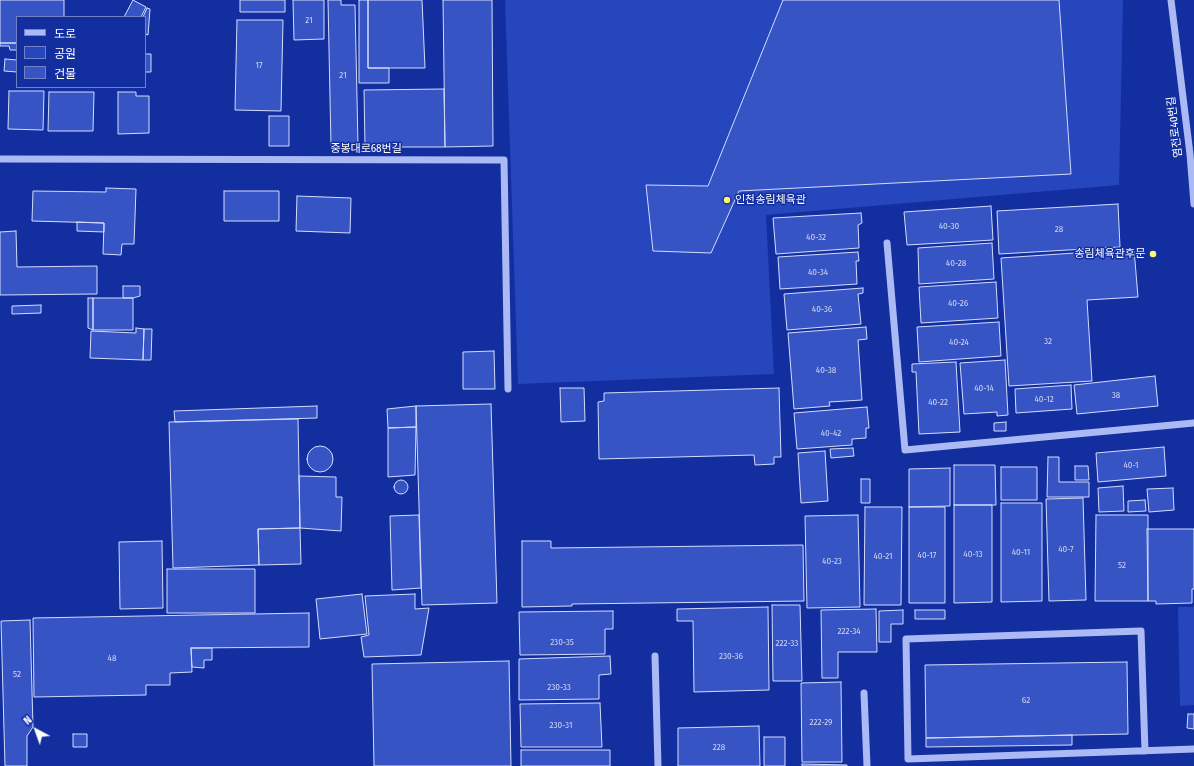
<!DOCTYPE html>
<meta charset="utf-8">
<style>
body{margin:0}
#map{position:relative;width:1194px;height:766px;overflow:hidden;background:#132e9f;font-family:"Fira Sans Condensed","Noto Sans KR",sans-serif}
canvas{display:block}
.legend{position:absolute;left:16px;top:16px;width:130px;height:72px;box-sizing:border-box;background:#132e9f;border:1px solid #7182c5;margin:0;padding:5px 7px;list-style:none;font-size:12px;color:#fff}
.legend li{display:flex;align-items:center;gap:8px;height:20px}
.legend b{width:20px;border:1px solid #7182c5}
.north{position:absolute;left:16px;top:710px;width:40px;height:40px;-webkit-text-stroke:3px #132e9f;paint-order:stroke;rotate:319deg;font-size:11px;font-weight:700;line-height:16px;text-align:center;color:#fff}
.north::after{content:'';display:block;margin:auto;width:14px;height:18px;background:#fff;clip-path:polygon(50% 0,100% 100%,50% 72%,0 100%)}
</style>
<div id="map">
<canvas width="1194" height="766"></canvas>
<ul class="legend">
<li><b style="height:5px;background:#abbaf4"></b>도로</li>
<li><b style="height:11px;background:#2646bd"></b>공원</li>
<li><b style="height:11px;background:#3754c4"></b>건물</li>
</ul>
<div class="north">N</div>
</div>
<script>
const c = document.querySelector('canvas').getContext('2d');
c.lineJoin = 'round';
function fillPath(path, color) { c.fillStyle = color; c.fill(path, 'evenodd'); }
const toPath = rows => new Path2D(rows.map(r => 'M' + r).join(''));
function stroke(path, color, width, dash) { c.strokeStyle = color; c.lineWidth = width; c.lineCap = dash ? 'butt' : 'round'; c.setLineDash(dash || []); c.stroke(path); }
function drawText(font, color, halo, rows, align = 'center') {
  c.font = font + ' "Fira Sans Condensed","Noto Sans KR",sans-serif'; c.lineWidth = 3; c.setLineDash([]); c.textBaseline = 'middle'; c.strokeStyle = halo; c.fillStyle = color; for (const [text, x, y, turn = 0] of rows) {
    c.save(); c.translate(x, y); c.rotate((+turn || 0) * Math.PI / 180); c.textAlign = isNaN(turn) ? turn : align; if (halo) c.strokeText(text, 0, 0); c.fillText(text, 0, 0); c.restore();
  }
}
const green = toPath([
 [505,0,1123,0,1119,185,766,215,774,374,518,384],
 [1178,607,1194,607,1194,705,1180,706]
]);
const building = toPath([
 [0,0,64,0,64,17,17,17,17,43,0,43,0,0],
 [133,0,146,7,141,17,124,17,133,0],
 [240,0,285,0,285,12,240,12,240,0],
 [293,0,324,0,324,39,294,40,293,0],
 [328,0,341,0,341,5,355,5,358,145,331,146,328,0],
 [359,0,368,0,368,68,389,68,389,83,359,83,359,0],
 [368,0,422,0,425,68,368,68,368,0],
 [443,0,492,0,493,146,445,147,443,0],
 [783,0,1059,0,1071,174,739,191,711,253,653,251,646,185,708,186,783,0],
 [147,8,150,9,148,35,145,34,145,17,143,17,147,8],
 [237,20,283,20,281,111,235,110,237,20],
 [0,43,17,43,17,50,10,50,9,46,0,46,0,43],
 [145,54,151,54,151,72,145,72,145,54],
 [5,59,17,60,17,72,4,71,5,59],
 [444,89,445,147,365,147,364,90,444,89],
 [9,91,44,91,43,130,8,129,9,91],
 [49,92,94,92,93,131,48,131,49,92],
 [118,92,136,92,136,96,149,96,149,133,118,134,118,92],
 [269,116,289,116,289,146,269,146,269,116],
 [106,188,136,189,134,244,122,244,121,255,103,254,104,223,32,221,33,191,106,192,106,188],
 [224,191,279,191,279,221,224,221,224,191],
 [297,196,351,198,350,233,296,231,297,196],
 [1118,204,1120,247,999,254,997,211,1118,204],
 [991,206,993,240,907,245,904,212,991,206],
 [861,213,862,223,858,225,859,248,776,254,773,218,861,213],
 [77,222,104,223,104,232,77,231,77,222],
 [16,231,17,267,97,266,97,294,0,295,0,232,16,231],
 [992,243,994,279,919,284,918,248,992,243],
 [1134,249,1138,297,1087,300,1092,381,1009,386,1001,258,1134,249],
 [858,252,859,261,856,261,857,284,780,289,778,257,858,252],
 [996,282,998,318,921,323,919,287,996,282],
 [123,286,140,286,140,296,133,298,123,298,123,286],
 [863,288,863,293,858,294,861,324,787,330,784,294,863,288],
 [88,298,93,298,93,330,88,328,88,298],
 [93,298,133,298,133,330,93,330,93,298],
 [41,305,41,313,12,314,12,306,41,305],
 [999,322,1001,356,919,362,917,327,999,322],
 [866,327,867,339,858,340,862,400,829,402,830,406,794,409,788,333,866,327],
 [136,328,144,329,143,360,90,358,91,331,136,333,136,328],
 [144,329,152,329,151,360,143,360,144,329],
 [494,351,495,389,463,389,463,352,494,351],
 [1005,360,1008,415,997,416,997,412,964,414,960,363,1005,360],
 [956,362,960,432,919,434,916,372,912,372,912,364,956,362],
 [1155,376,1158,406,1077,414,1074,385,1155,376],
 [1071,385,1072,409,1016,413,1015,389,1071,385],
 [560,388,584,388,585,421,561,422,560,388],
 [779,388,781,457,774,457,774,464,755,465,754,455,599,459,598,402,604,401,604,393,779,388],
 [491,404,497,603,422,605,416,406,491,404],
 [317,406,317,418,175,422,174,411,317,406],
 [416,406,416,427,388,428,387,409,416,406],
 [867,407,869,428,866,428,866,438,852,439,852,445,797,449,794,413,867,407],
 [298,419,300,528,258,529,259,565,173,568,169,422,298,419],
 [1006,422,1006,431,994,431,994,423,1006,422],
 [416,427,415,475,388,477,388,428,416,427],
 '307 459a13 13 0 1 1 26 0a13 13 0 1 1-26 0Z',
 [1164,447,1166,476,1098,482,1096,453,1164,447],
 [853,448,854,456,831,458,830,449,853,448],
 [825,451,828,501,801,503,798,453,825,451],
 [1048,457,1059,457,1059,482,1089,482,1089,497,1047,497,1048,457],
 [954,465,995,465,996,505,954,505,954,465],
 [1075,466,1088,466,1089,480,1075,480,1075,466],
 [1001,467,1037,467,1037,500,1001,500,1001,467],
 [950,468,950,506,909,507,909,469,950,468],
 [299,476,336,477,336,497,342,497,341,531,300,528,299,476],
 [861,479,870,479,870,503,861,503,861,479],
 '394 487a7 7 0 1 1 14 0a7 7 0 1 1-14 0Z',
 [1123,486,1124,511,1099,512,1098,488,1123,486],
 [1173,488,1174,510,1149,512,1147,489,1173,488],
 [1083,498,1086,600,1049,601,1046,499,1083,498],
 [1145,500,1146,511,1128,512,1128,501,1145,500],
 [1001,503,1042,503,1042,601,1001,602,1001,503],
 [954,505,992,505,992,602,954,603,954,505],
 [865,507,902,507,901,605,864,605,865,507],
 [909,507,945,507,945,603,909,603,909,507],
 [419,515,421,588,392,590,390,516,419,515],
 [858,515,860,607,807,608,805,516,858,515],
 [1096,515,1148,515,1148,601,1095,601,1096,515],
 [300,528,301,564,259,565,258,529,300,528],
 [1147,529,1194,529,1194,589,1192,589,1192,603,1156,604,1156,601,1148,601,1147,529],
 [162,541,163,608,120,609,119,542,162,541],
 [522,541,551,541,551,548,803,545,804,601,572,604,572,606,522,607,522,541],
 [167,569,255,569,255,613,167,613,167,569],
 [362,594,367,634,320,639,316,599,362,594],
 [415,594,415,609,429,608,421,655,364,657,361,637,369,635,365,596,415,594],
 [772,605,800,605,802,681,773,681,772,605],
 [768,607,769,690,694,692,693,621,677,621,677,609,768,607],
 [876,609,877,652,838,652,838,678,822,678,821,610,876,609],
 [903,610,903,624,891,624,891,642,879,642,879,611,903,610],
 [915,610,945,610,945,619,915,619,915,610],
 [613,611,613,629,605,629,605,654,520,655,519,612,613,611],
 [309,613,309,647,191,648,192,672,170,673,170,685,146,685,146,695,34,697,33,618,309,613],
 [30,620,33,727,27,736,27,766,5,766,1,621,30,620],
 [191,648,212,648,212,660,204,660,204,668,192,667,191,648],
 [610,656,611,674,599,675,599,699,519,700,519,659,610,656],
 [509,661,511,766,374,766,372,664,509,661],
 [1127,662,1128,734,926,738,925,665,1127,662],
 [841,682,842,762,802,762,801,683,841,682],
 [600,703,602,747,521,747,520,704,600,703],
 [1188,714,1194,714,1194,729,1187,728,1188,714],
 [759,726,760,766,678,766,678,728,759,726],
 [73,734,87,734,87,747,73,747,73,734],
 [1072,735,1072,745,926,747,926,738,1072,735],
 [764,737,785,737,785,766,764,766,764,737],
 [521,750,610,750,610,766,521,766,521,750],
 [802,764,847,765,847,766,802,766,802,764]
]);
const minor = toPath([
 [1171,0,1190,154,1194,204],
 [0,159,504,160,508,389],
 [887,243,905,450,1194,423],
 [655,656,658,766],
 [864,693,867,766],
 [1145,751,1141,631,906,639,908,759,1194,749]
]);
const markers = [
 [727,200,4,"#fff86e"],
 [1153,254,4,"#fff86e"]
];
const numberNames = [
 ["21",309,20],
 ["17",259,65],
 ["21",343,75],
 ["40-30",949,226],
 ["28",1059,229],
 ["40-32",816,237],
 ["40-28",956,263],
 ["40-34",818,272],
 ["40-26",958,303],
 ["40-36",822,309],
 ["32",1048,341],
 ["40-24",959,342],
 ["40-38",826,370],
 ["40-14",984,388],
 ["38",1116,395],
 ["40-12",1044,399],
 ["40-22",938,402],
 ["40-42",831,433],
 ["40-1",1131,465],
 ["40-7",1066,549],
 ["40-11",1021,552],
 ["40-13",973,554],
 ["40-17",927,555],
 ["40-21",883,556],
 ["40-23",832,561],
 ["52",1122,565],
 ["222-34",849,631],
 ["230-35",562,642],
 ["222-33",787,643],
 ["230-36",731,656],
 ["48",112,658],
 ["52",17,674],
 ["230-33",559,687],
 ["62",1026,700],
 ["222-29",821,722],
 ["230-31",561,725],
 ["228",719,747]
];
const streetNames = [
 ["염전로40번길",1175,127,-97],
 ["중봉대로68번길",366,149]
];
const poiNames = [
 ["인천송림체육관",735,200],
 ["송림체육관후문",1145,254,"right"]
];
fillPath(green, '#2646bd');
fillPath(building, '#3754c4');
stroke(building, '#d3dcfe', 1);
stroke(minor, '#abbaf4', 7);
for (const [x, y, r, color] of markers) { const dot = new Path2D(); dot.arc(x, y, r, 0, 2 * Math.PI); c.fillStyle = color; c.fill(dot); stroke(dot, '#132e9f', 1.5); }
drawText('9px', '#cdd4f0', null, numberNames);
drawText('11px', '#fff', '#132e9f', streetNames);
drawText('11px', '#fff', '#132e9f', poiNames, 'left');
</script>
